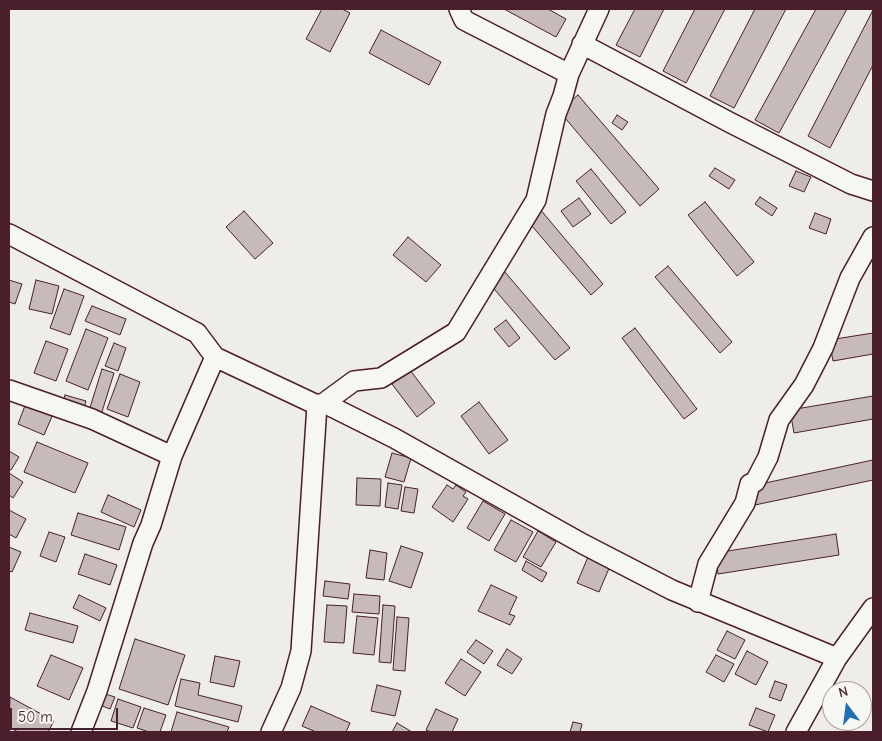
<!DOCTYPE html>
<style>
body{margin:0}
#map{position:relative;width:882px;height:741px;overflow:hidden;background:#efedea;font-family:"Comic Neue",sans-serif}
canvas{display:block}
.frame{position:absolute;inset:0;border:10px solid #4a1f2b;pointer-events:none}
.north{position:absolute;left:822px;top:681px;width:50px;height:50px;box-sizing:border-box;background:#f6f6f2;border:1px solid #b1a0a2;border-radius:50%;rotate:345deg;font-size:14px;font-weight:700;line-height:20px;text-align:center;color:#4a1f2b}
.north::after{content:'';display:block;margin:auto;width:18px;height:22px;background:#1f6fb2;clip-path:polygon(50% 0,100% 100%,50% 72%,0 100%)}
.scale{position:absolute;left:10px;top:708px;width:108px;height:22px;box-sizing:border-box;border:2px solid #4a1f2b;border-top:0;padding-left:6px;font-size:15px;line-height:18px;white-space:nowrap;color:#4a1f2b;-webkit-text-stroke:4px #f6f6f2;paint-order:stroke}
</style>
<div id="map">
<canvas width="882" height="741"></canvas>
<div class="frame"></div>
<div class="north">N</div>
<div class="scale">50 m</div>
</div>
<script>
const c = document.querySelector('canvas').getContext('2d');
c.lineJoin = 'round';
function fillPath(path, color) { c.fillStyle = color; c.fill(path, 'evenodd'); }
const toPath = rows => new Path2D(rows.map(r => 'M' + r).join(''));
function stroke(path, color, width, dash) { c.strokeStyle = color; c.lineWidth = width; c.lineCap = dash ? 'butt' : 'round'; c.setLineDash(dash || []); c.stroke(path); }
const building = toPath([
 [322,9,342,9,350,13,330,52,306,39,322,9],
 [504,9,548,9,566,19,556,37,504,9],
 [635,9,664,9,640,57,616,45,635,9],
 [695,9,725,9,686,83,663,71,695,9],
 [755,9,786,9,734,108,710,96,755,9],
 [816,9,847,9,779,133,755,120,816,9],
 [873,10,873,65,830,148,808,136,873,10],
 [381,30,441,62,429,85,369,53,381,30],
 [578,95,659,189,640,206,559,111,578,95],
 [617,115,628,122,622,130,612,123,617,115],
 [715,168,735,180,729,189,709,176,715,168],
 [591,169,626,212,611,224,576,181,591,169],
 [796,171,811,177,804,192,789,186,796,171],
 [760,197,777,208,772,216,755,204,760,197],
 [579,198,591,214,573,227,561,211,579,198],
 [705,202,754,262,737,276,688,215,705,202],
 [539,208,603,284,591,295,526,219,539,208],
 [244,211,273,243,255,259,226,227,244,211],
 [815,213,831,219,826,234,809,228,815,213],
 [408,237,441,265,426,282,393,255,408,237],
 [668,266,732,342,720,353,655,277,668,266],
 [504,271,570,348,555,360,489,283,504,271],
 [9,280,22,284,15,304,9,302,9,280],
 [36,280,59,286,52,314,29,309,36,280],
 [64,289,84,296,70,335,50,328,64,289],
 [92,306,126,319,120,335,85,321,92,306],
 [506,320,520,338,509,347,494,329,506,320],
 [635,328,697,409,684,419,622,338,635,328],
 [86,329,108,338,88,390,66,381,86,329],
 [873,333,873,354,833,361,829,340,873,333],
 [46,341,68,349,56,381,34,373,46,341],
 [114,343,126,348,118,371,105,366,114,343],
 [102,369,114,373,100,418,88,414,102,369],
 [410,370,435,403,417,417,392,384,410,370],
 [120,374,140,382,128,417,107,409,120,374],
 [65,395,86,401,83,412,62,405,65,395],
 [873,396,873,419,794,433,790,410,873,396],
 [479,402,508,440,489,454,461,416,479,402],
 [26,403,53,414,44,435,18,424,26,403],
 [37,442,88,463,75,493,24,472,37,442],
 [9,451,19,457,11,470,9,469,9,451],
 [392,453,411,458,404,482,385,477,392,453],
 [873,460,873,480,755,505,751,486,873,460],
 [9,473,23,482,13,498,9,495,9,473],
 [357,478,381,479,380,506,356,505,357,478],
 [388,483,402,485,398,509,385,507,388,483],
 [447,485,453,489,456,485,466,492,463,496,468,499,453,522,432,507,447,485],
 [405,487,418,489,414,513,401,511,405,487],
 [108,495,141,510,134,527,101,512,108,495],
 [483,501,505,514,489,541,467,528,483,501],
 [9,510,26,519,16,538,9,534,9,510],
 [78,513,126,527,119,550,71,535,78,513],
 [511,520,533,532,516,562,494,550,511,520],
 [538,531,556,542,541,567,523,557,538,531],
 [49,532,65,537,56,562,40,556,49,532],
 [836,534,839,555,718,574,715,553,836,534],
 [401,546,423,553,411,588,389,581,401,546],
 [9,547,21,552,12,572,9,571,9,547],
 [370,550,387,553,384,580,366,578,370,550],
 [85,554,117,565,110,585,78,574,85,554],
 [588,557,610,566,599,592,577,583,588,557],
 [526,561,547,573,542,582,522,570,526,561],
 [325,581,350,584,348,599,323,596,325,581],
 [491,585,517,597,509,614,515,616,510,625,478,611,491,585],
 [354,594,380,596,379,614,352,612,354,594],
 [79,595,106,608,100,621,73,608,79,595],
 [327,605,347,606,344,643,324,642,327,605],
 [383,605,395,606,391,663,379,662,383,605],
 [30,613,78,626,73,643,25,630,30,613],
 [357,616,378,618,374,655,353,653,357,616],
 [397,617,409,618,405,671,393,670,397,617],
 [727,631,745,640,735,659,717,650,727,631],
 [135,639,185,655,168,705,119,689,135,639],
 [476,640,493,651,484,664,467,652,476,640],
 [507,649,522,659,512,674,497,665,507,649],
 [747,651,768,662,756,685,735,674,747,651],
 [51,655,83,668,69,700,37,686,51,655],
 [716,655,734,664,724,682,706,672,716,655],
 [215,656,240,661,234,687,210,682,215,656],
 [461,659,481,672,465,696,445,683,461,659],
 [181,679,200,683,198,695,242,706,238,722,175,706,181,679],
 [775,681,787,685,781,701,769,697,775,681],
 [377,685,401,691,395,716,371,711,377,685],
 [105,694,115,697,110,709,100,705,105,694],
 [10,697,54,721,48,732,18,732,9,727,10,697],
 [118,699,141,707,133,728,111,721,118,699],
 [311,706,350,723,346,732,316,732,302,726,311,706],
 [144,708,166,715,160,732,149,732,137,728,144,708],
 [756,708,775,715,768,732,749,725,756,708],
 [436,709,458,719,452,732,431,732,426,730,436,709],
 [177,712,229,727,227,732,171,732,177,712],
 [573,722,582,724,580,732,570,732,573,722],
 [397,723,412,732,392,732,397,723]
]);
const minor = toPath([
 [459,9,464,20,569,74],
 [582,44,729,122,851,184,873,191],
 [9,234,197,333,215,357,317,405,324,403,394,438,583,544,672,590,837,658],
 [9,390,92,419,172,456],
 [324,403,354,381,381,378,456,332,536,200,556,114,563,96,569,74,599,9],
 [698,602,708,564,745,503,750,484,755,482,768,457,779,420,804,385,823,348,850,278,873,237],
 [81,732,97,691,143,543,151,525,172,456,215,357],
 [271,732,291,688,301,651,317,405],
 [796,732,837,658,873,608]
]);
fillPath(building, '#c6babb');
stroke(building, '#4a1f2b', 1);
stroke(minor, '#4a1f2b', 22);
stroke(minor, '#f6f6f2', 19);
</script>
